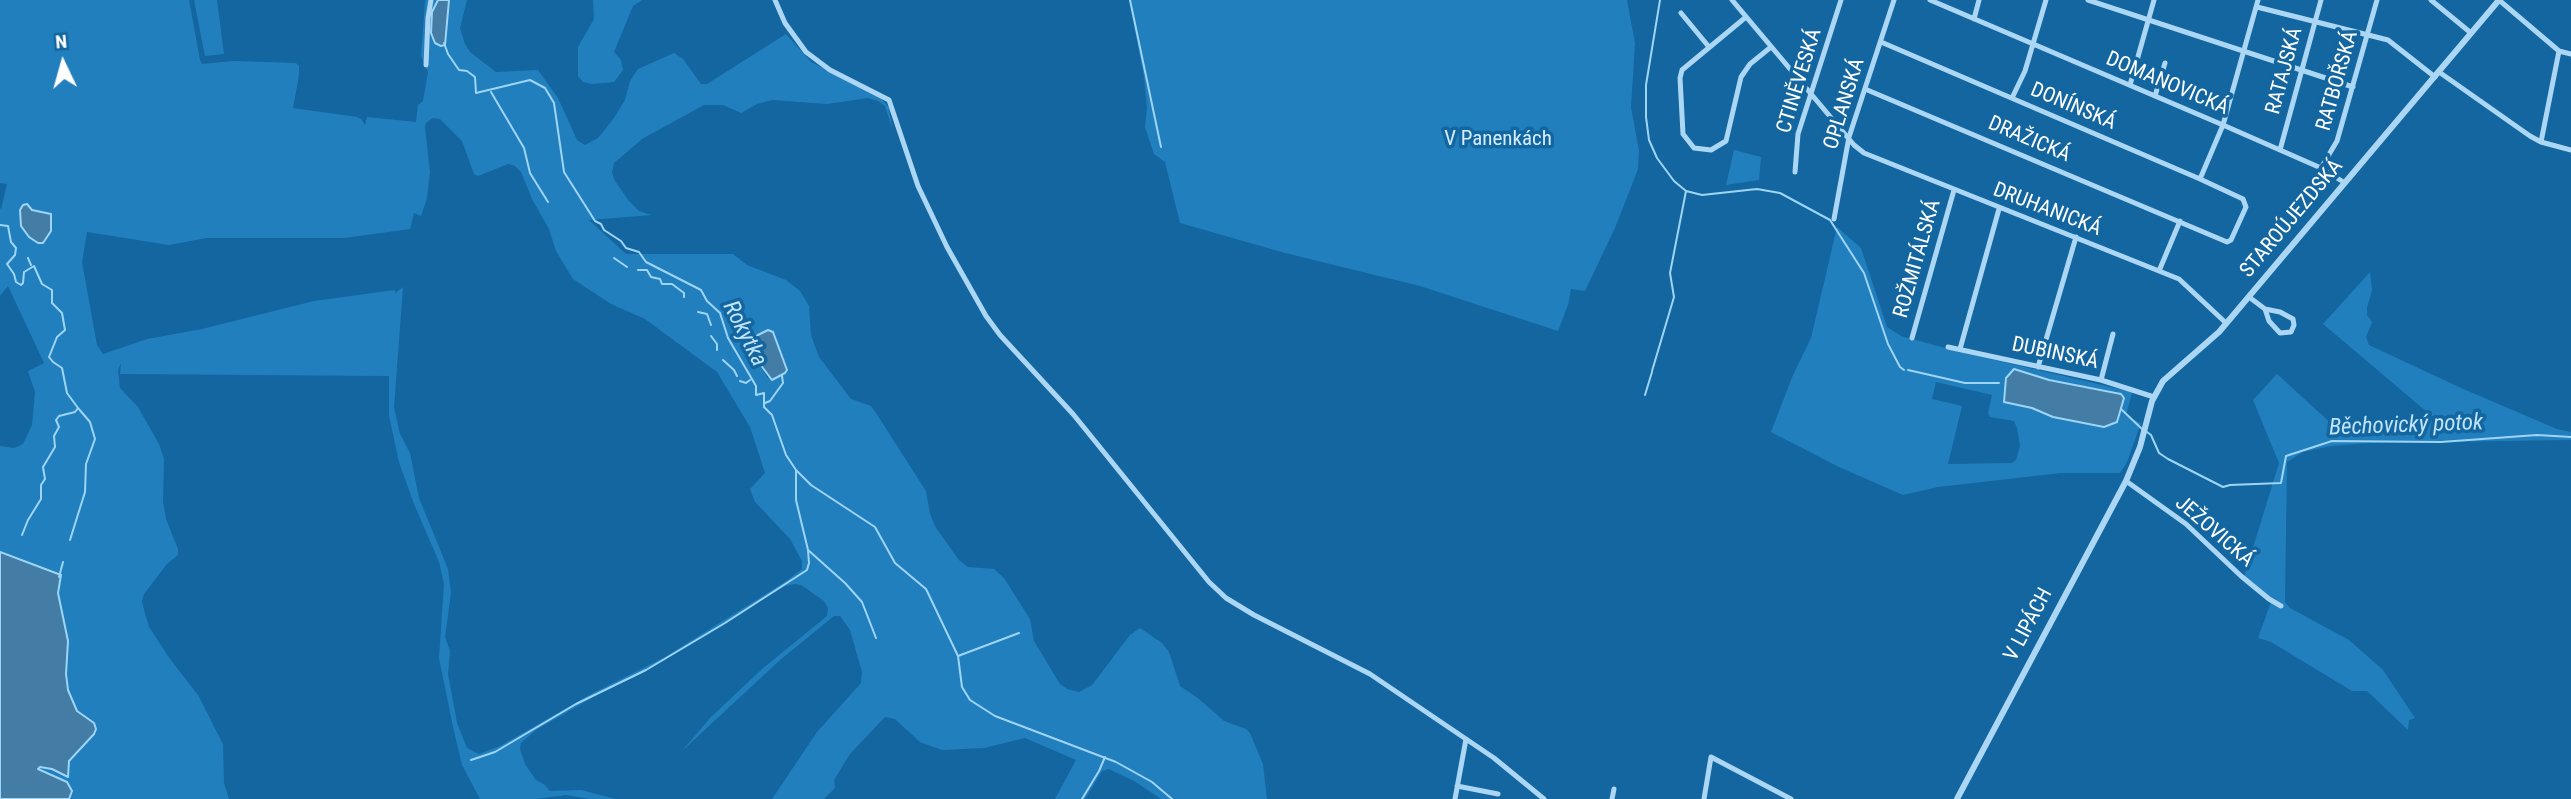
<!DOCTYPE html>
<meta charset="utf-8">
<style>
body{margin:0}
#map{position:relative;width:2571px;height:799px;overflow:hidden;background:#1366a0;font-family:"Roboto Condensed",sans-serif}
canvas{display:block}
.north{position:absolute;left:28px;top:28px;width:70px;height:70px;-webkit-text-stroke:5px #1366a0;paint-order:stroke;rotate:355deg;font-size:19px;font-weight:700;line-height:28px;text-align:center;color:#fff}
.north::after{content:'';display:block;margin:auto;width:24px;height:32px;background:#fff;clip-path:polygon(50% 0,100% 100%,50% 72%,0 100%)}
</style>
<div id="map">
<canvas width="2571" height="799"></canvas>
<div class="north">N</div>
</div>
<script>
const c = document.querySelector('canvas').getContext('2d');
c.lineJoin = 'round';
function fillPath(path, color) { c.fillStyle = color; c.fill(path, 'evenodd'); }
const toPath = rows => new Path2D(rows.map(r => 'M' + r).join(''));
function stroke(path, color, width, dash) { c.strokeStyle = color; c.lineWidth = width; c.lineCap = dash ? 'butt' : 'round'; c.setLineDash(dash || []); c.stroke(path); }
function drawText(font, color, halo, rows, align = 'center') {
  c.font = font + ' "Roboto Condensed",sans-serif'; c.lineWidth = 7; c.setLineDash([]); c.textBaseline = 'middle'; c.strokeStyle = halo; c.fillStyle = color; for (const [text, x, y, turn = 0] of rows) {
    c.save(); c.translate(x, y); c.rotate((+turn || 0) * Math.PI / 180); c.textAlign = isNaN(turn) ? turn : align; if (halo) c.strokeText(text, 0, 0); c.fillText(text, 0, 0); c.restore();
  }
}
const green = toPath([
 [0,0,189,0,200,60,202,64,233,61,296,63,299,66,299,75,293,108,357,117,361,119,365,125,367,117,416,122,418,105,423,101,428,72,421,56,425,2,426,0,438,0,432,12,441,46,445,44,449,0,467,0,460,28,465,44,470,52,496,72,538,70,558,98,577,140,585,145,598,138,614,118,625,100,630,81,638,69,674,53,683,59,701,84,707,84,786,34,811,62,881,98,889,108,892,128,885,106,878,101,868,98,827,104,772,100,757,104,741,113,723,105,704,105,642,139,614,163,612,173,615,181,629,201,639,211,652,215,589,220,626,254,733,254,747,265,786,280,800,291,809,306,811,335,819,357,851,399,871,406,876,413,926,491,930,514,936,528,959,560,968,567,994,569,1004,578,1030,619,1034,641,1060,684,1067,689,1079,692,1092,685,1130,635,1140,628,1162,643,1169,652,1180,686,1199,699,1224,721,1246,729,1250,733,1263,764,1267,799,1161,799,1134,781,1109,769,1102,771,1085,799,1055,799,1076,760,1025,738,984,748,942,750,920,742,895,719,885,717,850,754,834,780,835,788,824,799,772,799,817,732,861,683,862,672,850,630,840,616,834,616,780,660,682,751,711,717,762,669,827,616,828,608,824,601,801,585,795,584,785,586,640,674,602,692,536,730,521,743,520,749,525,764,536,780,545,785,550,791,581,790,616,799,590,799,566,795,536,799,480,799,462,765,453,727,439,658,444,584,439,562,414,504,399,462,389,416,389,376,120,374,121,363,118,370,120,388,138,407,159,444,164,459,163,502,166,519,178,549,178,555,167,564,144,594,142,601,145,614,149,627,170,659,198,695,223,744,224,783,229,799,69,799,72,791,50,773,38,769,39,767,52,769,68,776,69,761,81,749,94,723,77,711,68,690,66,674,68,641,58,594,61,575,0,552,0,446,14,448,23,444,32,425,35,392,28,371,44,363,8,286,0,296,0,208,1,209,7,184,0,183],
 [433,118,440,119,462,141,474,174,478,176,508,164,515,166,521,172,532,199,549,229,556,251,573,279,611,304,645,319,717,372,750,427,765,473,750,489,755,502,790,539,802,561,802,569,785,582,665,657,591,694,500,746,479,754,467,748,457,723,448,674,450,651,445,637,451,593,448,569,419,498,410,453,400,434,394,407,403,287,395,293,395,290,314,301,202,329,147,339,103,354,97,345,82,262,87,232,169,245,206,238,344,238,410,229,414,213,421,216,427,198,430,172,425,128,426,123],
 [764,331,779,348,782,361,768,378,750,351,749,345,752,339],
 [194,0,217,0,224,54,205,56],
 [593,0,642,0,633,6,614,52,621,60,623,70,614,82,592,84,583,82,578,76,578,47,594,19],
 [1129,0,1627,0,1635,43,1631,107,1639,151,1638,169,1615,228,1585,291,1571,289,1568,305,1558,331,1420,286,1285,253,1180,223,1165,162,1154,154,1145,127,1147,108,1144,77],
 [1734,150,1761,157,1759,180,1726,185],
 [1837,227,1861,248,1887,327,1901,336,1956,351,2132,392,2126,416,2141,423,2127,462,2120,473,2061,473,1938,487,1903,495,1839,467,1771,432,1793,375,1811,338],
 [2012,370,2049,380,2118,392,2124,398,2119,416,2110,425,2104,427,2053,417,2032,408,2005,401,2006,378],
 [1936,382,1992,395,1988,413,1990,417,2014,421,2017,428,2020,446,2016,460,2012,463,1948,464,1962,406,1932,399],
 [2370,272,2372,290,2367,308,2367,315,2372,322,2366,337,2369,345,2461,388,2557,429,2571,432,2571,440,2369,443,2331,446,2303,452,2287,462,2285,602,2290,608,2349,640,2383,670,2415,718,2409,720,2408,730,2367,691,2352,691,2271,642,2258,638,2271,602,2244,577,2279,463,2253,400,2277,374,2334,426,2433,417,2323,324]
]);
const water = toPath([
 [438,0,449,0,445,45,441,46,435,43,431,33,432,12,438,0],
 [27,204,32,210,51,214,51,231,43,243,38,243,29,237,21,226,20,210,23,205,27,204],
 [768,330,773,332,787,370,785,373,772,380,750,351,749,345,758,335,768,330],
 [2014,369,2049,380,2121,394,2124,398,2117,422,2104,427,2053,417,2032,408,2004,402,2006,378,2014,369],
 [0,552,61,575,58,593,68,641,66,674,68,690,77,711,94,723,96,729,94,734,69,761,68,777,52,769,40,767,38,769,67,782,72,791,69,799,0,799,0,552]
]);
const stream = toPath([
 [1130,0,1161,147],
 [1660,0,1646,85,1646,117,1649,140,1657,158,1674,181,1686,191,1702,195,1757,189,1780,193,1830,220,1864,273,1888,344,1900,367,1904,370],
 [444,43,448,54,459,70,467,71,475,77,476,93,530,80,545,88,554,103,564,172,595,221,601,224,604,230,621,241,626,248,639,252,646,262,701,290,707,301,720,313,728,338,756,386,756,395,764,393,764,407,772,415,786,455,796,470,811,485,875,527,895,563,926,589,958,656,962,687,970,700,995,716,1116,762,1152,782,1172,799],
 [491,92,524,148,530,173,548,202],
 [0,225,8,226,11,242,16,248,15,255,7,264,14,274,16,282,21,285,23,283,24,272,34,266,42,284,52,290,52,303,62,313,65,330,57,337,49,357,53,362,62,368,67,393,78,408,75,412,59,416,56,420,59,427,54,436,55,447,43,467,45,479,41,485,41,499,28,520,22,535],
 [28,258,31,265],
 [614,258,627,267],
 [638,270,647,270,651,277,660,279,662,284,672,284,684,293,684,297],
 [698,312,707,314,711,325],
 [711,336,717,344,717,350],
 [723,360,734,370,737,376],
 [1908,370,1965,383,1999,383],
 [1652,371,1674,297,1670,273,1686,191],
 [740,381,746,383,750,380],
 [1645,395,1652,372],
 [765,403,770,401,783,383,782,376],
 [2121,409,2142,429],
 [2147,432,2151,435,2159,453,2168,459,2223,487,2230,485,2281,483,2286,456,2332,441,2441,442,2537,435,2571,437],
 [70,540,85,492,86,464,95,439,90,422,78,408],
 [808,550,845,583,862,602,876,638],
 [59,577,63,562],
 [958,656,1019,633],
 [471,760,495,752,576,704,646,670,725,623,807,570,809,563,808,550,796,500,796,470],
 [1082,799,1099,771,1105,757]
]);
const minor = toPath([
 [775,0,785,23,806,52,830,70,889,100,918,186,947,247,986,316,1000,335,1073,414,1209,582,1226,598,1254,615,1370,674,1494,758,1544,799],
 [1732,0,1854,145,1864,153,2179,279,2226,323],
 [1930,0,2223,125,2321,168,2345,183],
 [2088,0,2353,87],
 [2431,0,2471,33],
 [2499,0,2559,51,2571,54],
 [2257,7,2388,40,2435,77],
 [1681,13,1709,47],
 [1746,17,1682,70,1680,78,1683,134,1694,148,1711,150,1726,141,1741,77,1750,64,1771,47],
 [1974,19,1979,0],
 [426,65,428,18,431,0],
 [2439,72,2530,136,2541,142,2571,150],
 [2130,85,2154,0],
 [1865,89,2227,242,2231,240,2246,207,2243,199,2200,179,1881,42],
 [2155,96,2165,63],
 [2012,98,2025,71,2046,0],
 [2541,142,2559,51],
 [2280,150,2321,0],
 [2321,168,2337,141,2377,0],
 [1795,172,1798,134,1841,0],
 [2200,179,2223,125,2258,0],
 [1834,219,1849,137,1894,0],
 [2159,271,2180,221],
 [2249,297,2265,309,2280,312,2293,319,2294,325,2291,332,2280,333,2269,321,2265,309],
 [1912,338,1954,190],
 [1948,347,2101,380,2154,397],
 [1960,349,1999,209],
 [2038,367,2076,237],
 [2101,380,2113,334],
 [2126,481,2186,524,2241,576,2269,599,2281,606],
 [1457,786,1498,794],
 [1455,799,1466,739],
 [1612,799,1614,789],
 [1704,799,1711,757,1791,799]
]);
const tertiary = toPath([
 [1957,799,2126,481,2140,447,2152,401,2163,381,2219,332,2499,0]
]);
const streetNames = [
 ["RATAJSKÁ",2285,71,-75],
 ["CTINĚVESKÁ",1800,81,-73],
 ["RATBOŘSKÁ",2338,81,-74],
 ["DOMANOVICKÁ",2167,84,23],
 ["OPLANSKÁ",1845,104,-73],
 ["DONÍNSKÁ",2073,107,23],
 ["DRAŽICKÁ",2029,140,23],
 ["DRUHANICKÁ",2047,210,21],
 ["STAROÚJEZDSKÁ",2292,219,-50],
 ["ROŽMITÁLSKÁ",1918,259,-74],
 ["DUBINSKÁ",2055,354,12],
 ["JEŽOVICKÁ",2214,532,41],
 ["V LIPÁCH",2029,625,-62]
];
const parkNames = [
 ["V Panenkách",1498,140]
];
const waterNames = [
 ["Rokytka",744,334,63],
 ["Běchovický potok",2406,426,-2]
];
fillPath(green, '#227fbd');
fillPath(water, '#437ca4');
stroke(water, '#9ed5f7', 2);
stroke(stream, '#9ed5f7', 2);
stroke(minor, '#acd7f4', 5);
stroke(tertiary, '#acd7f4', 6);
drawText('21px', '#fff', '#1366a0', streetNames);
drawText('21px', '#d4edfe', '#1366a0', parkNames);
drawText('italic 23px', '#c0e4fa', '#1366a0', waterNames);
</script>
